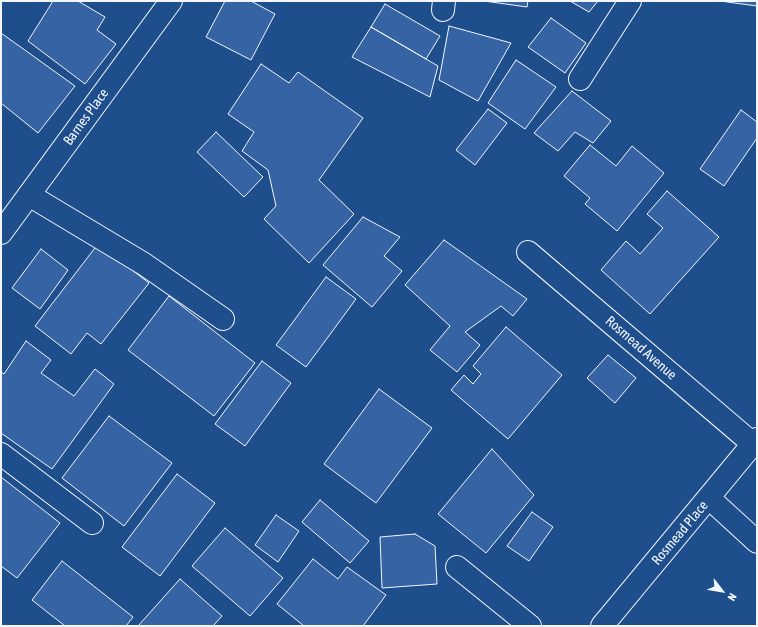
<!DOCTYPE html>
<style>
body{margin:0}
#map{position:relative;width:758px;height:627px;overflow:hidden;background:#1f4e8c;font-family:"Asap Condensed",sans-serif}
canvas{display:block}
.frame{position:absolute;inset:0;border:2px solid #f2f6ff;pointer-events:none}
.north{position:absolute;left:702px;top:571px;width:40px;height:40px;-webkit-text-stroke:3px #1f4e8c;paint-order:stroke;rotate:121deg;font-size:11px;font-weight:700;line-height:16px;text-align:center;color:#f2f6ff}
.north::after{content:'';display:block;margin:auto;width:14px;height:18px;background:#f2f6ff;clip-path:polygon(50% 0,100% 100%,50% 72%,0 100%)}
</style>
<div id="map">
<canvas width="758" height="627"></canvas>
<div class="frame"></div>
<div class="north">N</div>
</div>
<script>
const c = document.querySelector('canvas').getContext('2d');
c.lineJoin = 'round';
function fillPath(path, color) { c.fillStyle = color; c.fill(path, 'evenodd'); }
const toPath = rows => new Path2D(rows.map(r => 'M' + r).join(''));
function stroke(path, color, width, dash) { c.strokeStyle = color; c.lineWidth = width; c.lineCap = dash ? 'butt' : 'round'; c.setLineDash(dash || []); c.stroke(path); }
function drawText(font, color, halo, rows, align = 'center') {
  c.font = font + ' "Asap Condensed",sans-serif'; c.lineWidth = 3; c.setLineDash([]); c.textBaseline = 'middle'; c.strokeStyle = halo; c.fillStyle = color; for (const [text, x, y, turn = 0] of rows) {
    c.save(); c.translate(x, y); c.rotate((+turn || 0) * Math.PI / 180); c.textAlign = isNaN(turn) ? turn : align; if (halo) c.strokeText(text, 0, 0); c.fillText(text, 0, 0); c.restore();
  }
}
const building = toPath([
 [53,1,78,1,105,17,97,30,116,44,85,84,28,41,53,1],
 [225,1,251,1,275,14,251,60,206,37,225,1],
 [484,1,528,1,527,7,484,1],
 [570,1,598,1,589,12,570,1],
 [720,1,757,1,757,6,720,1],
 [385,4,440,36,426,59,371,27,385,4],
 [551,18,586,43,565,73,528,47,551,18],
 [449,26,511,43,478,101,439,80,449,26],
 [371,27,438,66,430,97,352,57,371,27],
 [1,33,75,86,38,133,1,103,1,33],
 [516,60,556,87,525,129,488,103,516,60],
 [261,64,289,83,298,72,363,118,319,180,354,214,309,263,264,219,276,206,268,170,242,151,254,132,228,114,261,64],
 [572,91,611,121,593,143,575,132,558,151,534,133,572,91],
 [488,109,507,123,475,165,456,150,488,109],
 [741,110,757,122,757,138,724,186,700,169,741,110],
 [216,132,263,177,244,197,197,152,216,132],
 [590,145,616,166,632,146,664,173,617,231,585,204,590,198,564,176,590,145],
 [667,191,719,237,650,314,601,270,626,241,640,254,663,228,647,214,667,191],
 [363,217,400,237,384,256,402,271,372,307,323,265,363,217],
 [444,240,527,299,513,316,501,306,465,332,480,345,457,372,430,350,450,326,405,285,444,240],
 [98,244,149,283,101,344,87,333,71,354,35,326,98,244],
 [41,249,68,270,40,309,12,288,41,249],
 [326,277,356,299,306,367,276,345,326,277],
 [169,296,255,363,214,416,128,350,169,296],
 [506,327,562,375,508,439,451,390,464,375,473,384,481,374,473,366,506,327],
 [26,341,51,360,41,373,74,396,95,369,114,384,52,469,1,433,1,372,4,374,26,341],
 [608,355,636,378,615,403,587,378,608,355],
 [262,361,291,383,245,446,215,424,262,361],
 [379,389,432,428,376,503,324,464,379,389],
 [109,416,172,463,124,526,62,478,109,416],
 [492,449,534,495,486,553,438,514,492,449],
 [177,474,215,503,160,576,122,547,177,474],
 [1,477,60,523,17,578,1,566,1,477],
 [320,500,369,541,350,563,302,522,320,500],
 [532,512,553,527,529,561,507,546,532,512],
 [276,515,299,531,278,562,255,545,276,515],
 [225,528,283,578,250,616,192,566,225,528],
 [415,534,435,546,437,584,382,588,380,537,415,534],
 [313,559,338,579,347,567,386,595,363,626,304,626,277,604,313,559],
 [62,561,133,617,126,626,65,626,32,600,62,561],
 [180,579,222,616,213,626,138,626,180,579]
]);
const street = toPath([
 [443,10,444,1],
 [580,79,630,1],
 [29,195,144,264,223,319],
 [528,252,753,444],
 [1,454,92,523],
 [709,498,757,542],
 [457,567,530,626]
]);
const secondary = toPath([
 [1,233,171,1],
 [602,626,757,439]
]);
const streetNames = [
 ["Barnes Place",86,117,-54],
 ["Rosmead Avenue",641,348,41],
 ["Rosmead Place",680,533,-50]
];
fillPath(building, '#3563a3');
stroke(building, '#f2f6ff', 1);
stroke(street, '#f2f6ff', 24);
stroke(secondary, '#f2f6ff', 24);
stroke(street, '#1f4e8c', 22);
stroke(secondary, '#1f4e8c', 22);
drawText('14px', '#f2f6ff', '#1f4e8c', streetNames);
</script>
